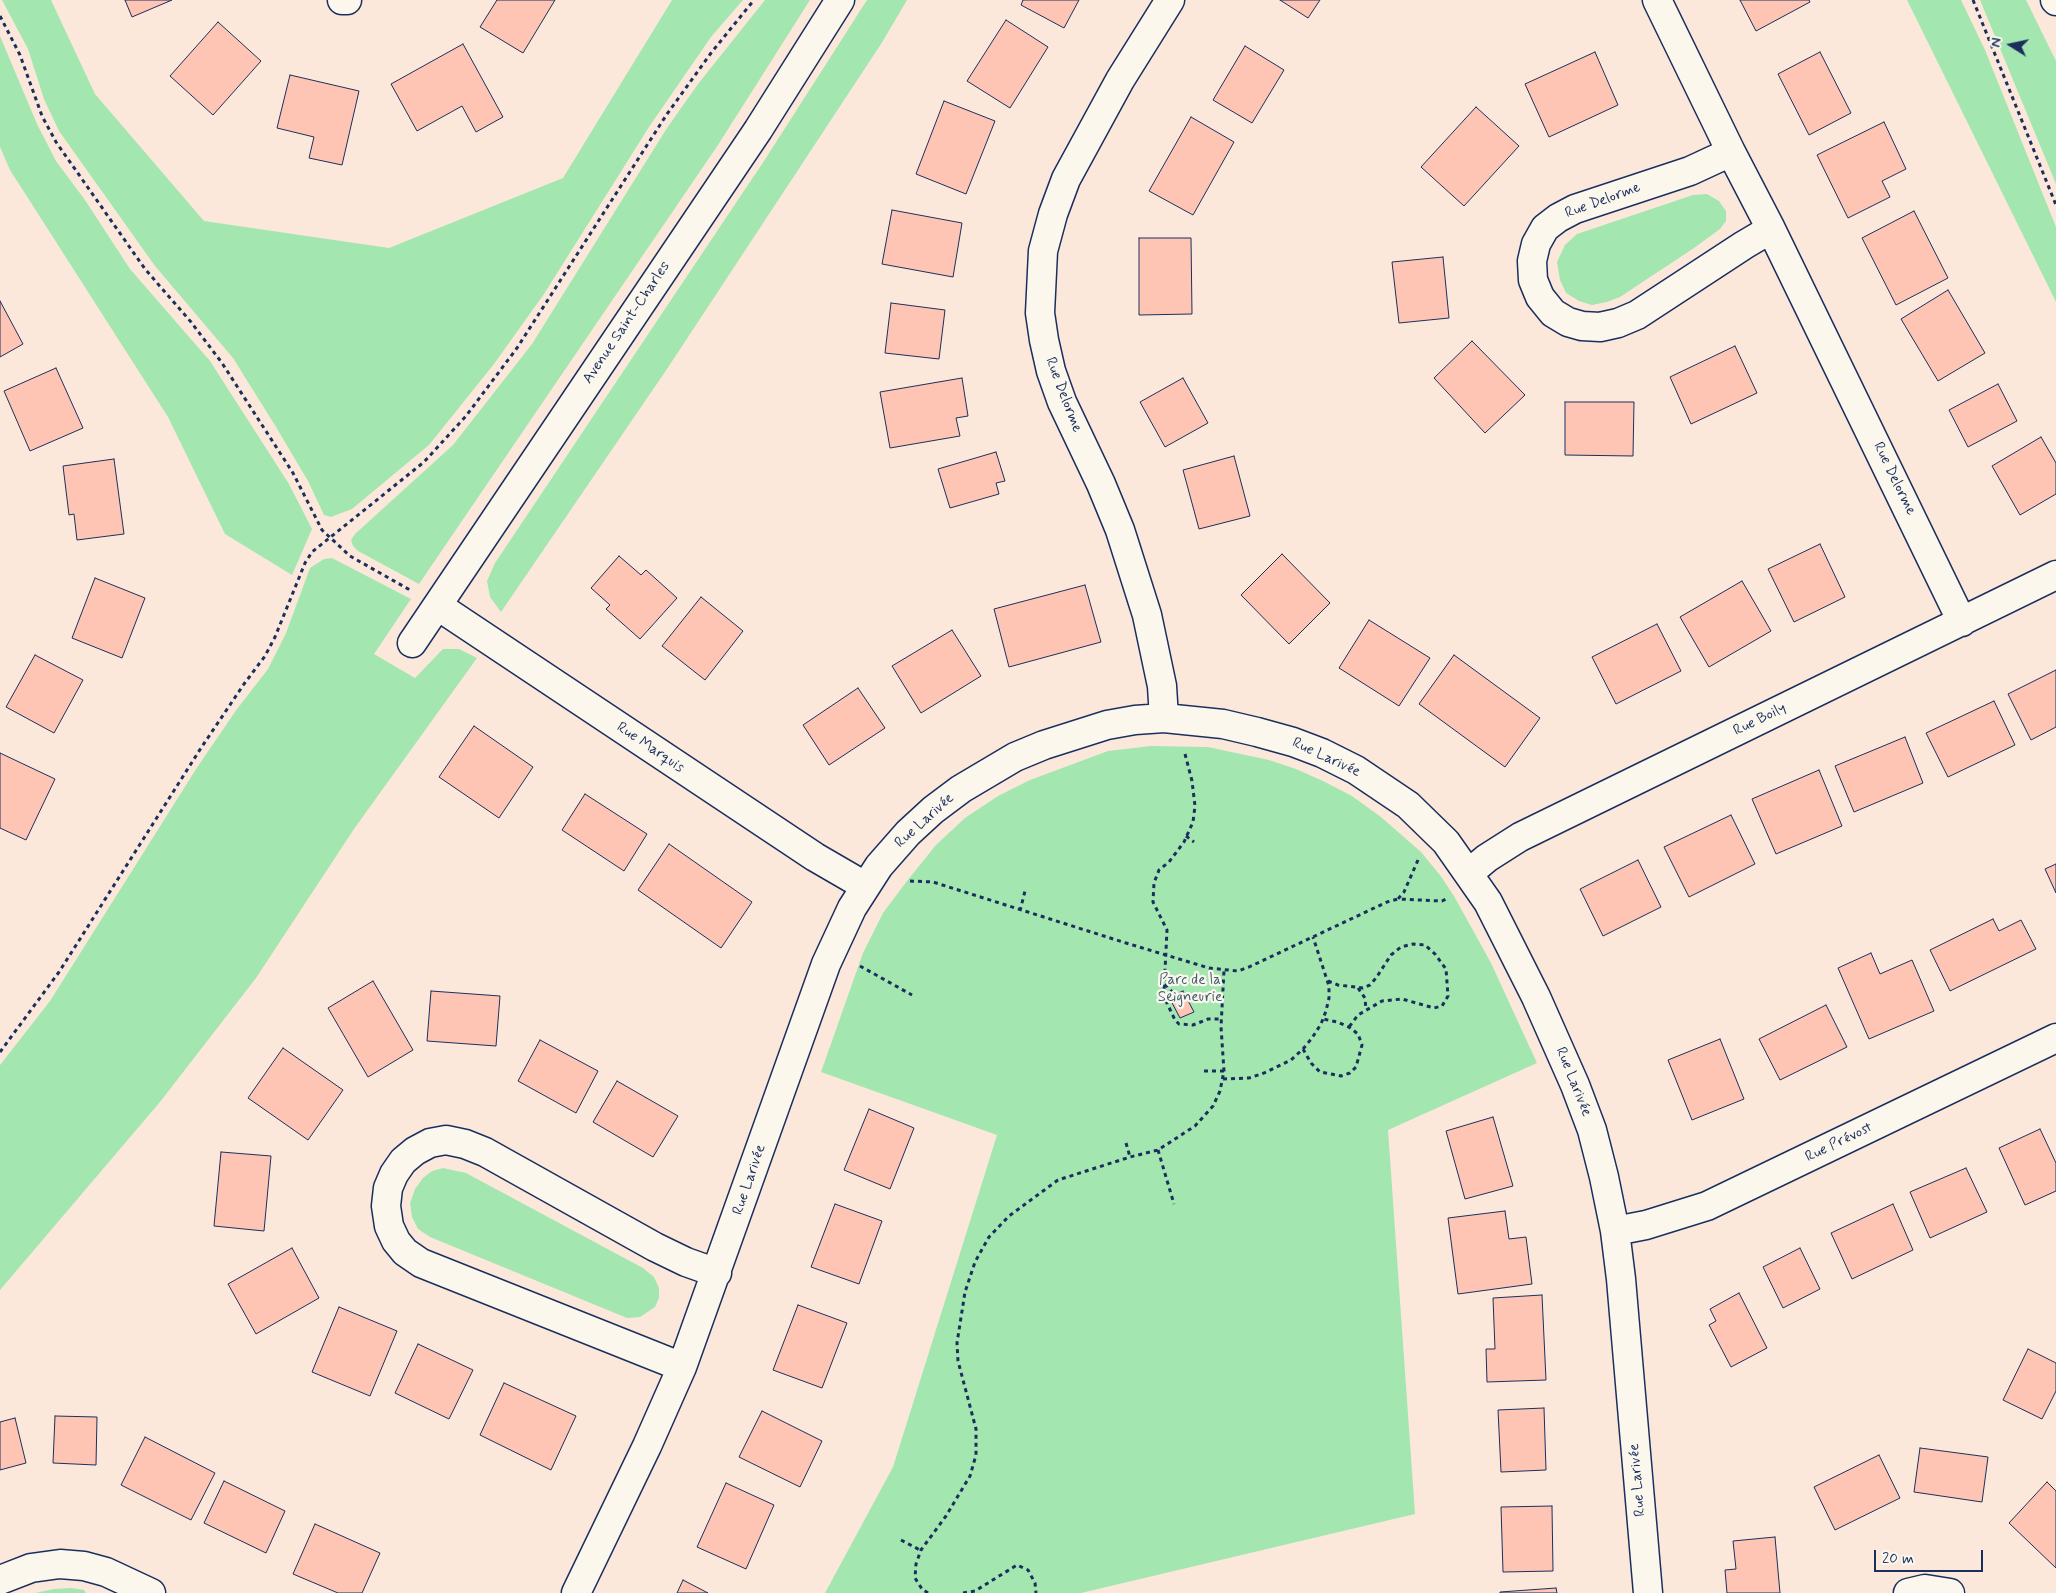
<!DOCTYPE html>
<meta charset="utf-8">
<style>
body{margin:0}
#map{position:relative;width:2056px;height:1593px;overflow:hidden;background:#fce8db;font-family:Mynerve,sans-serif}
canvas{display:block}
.north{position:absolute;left:1986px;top:20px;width:50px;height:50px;-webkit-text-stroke:4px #fbf7ec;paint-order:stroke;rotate:280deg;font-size:14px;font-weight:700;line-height:20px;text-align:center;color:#1b2f5e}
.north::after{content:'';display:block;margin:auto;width:18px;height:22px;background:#1b2f5e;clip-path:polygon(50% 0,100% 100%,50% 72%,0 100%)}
.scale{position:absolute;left:1874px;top:1550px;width:109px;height:22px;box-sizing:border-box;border:2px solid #1b2f5e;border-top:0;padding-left:6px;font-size:15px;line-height:18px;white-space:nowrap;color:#1b2f5e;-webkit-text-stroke:4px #fbf7ec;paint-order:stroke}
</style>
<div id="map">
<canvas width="2056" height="1593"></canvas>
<div class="north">N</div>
<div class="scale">20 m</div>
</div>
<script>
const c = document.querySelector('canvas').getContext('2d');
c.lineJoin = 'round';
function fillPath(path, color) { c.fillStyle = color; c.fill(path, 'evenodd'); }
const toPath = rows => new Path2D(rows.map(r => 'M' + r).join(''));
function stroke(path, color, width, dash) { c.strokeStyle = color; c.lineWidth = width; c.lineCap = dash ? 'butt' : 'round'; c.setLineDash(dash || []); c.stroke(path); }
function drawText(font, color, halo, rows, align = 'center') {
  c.font = font + ' Mynerve,sans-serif'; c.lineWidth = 4.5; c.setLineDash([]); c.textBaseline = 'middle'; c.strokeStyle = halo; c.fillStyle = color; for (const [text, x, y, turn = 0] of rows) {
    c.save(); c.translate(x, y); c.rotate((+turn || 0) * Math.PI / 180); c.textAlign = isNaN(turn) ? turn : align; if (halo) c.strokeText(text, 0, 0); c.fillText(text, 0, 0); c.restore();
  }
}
const green = toPath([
 [2,0,51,0,95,94,204,221,389,248,563,178,672,0,743,0,711,37,649,127,544,294,494,364,429,445,352,509,331,517,324,515,308,481,276,427,233,358,155,266,59,131,44,99,28,49],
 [765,0,810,0,718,145,419,584,358,551,353,546,351,540,355,534,453,445,532,344,667,128,698,84],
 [867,0,907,0,881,44,667,369,501,612,490,597,487,581,495,563,764,161],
 [1907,0,1961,0,1985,50,2056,227,2056,302],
 [1980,0,2026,0,2056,61,2056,184],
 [0,36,37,124,56,161,85,200,130,269,210,361,289,484,312,529,292,575,225,534,168,417,10,170,0,147],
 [1707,194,1719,201,1726,211,1726,221,1720,229,1694,248,1620,297,1607,302,1592,305,1579,301,1566,293,1560,280,1557,262,1565,245,1577,234,1693,195],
 [332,558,411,599,374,654,415,678,443,649,459,649,477,658,354,829,256,978,160,1102,0,1290,0,1065,50,1001,198,766,237,709,268,669,286,633,310,568,324,559],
 [1151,746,1208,747,1269,760,1296,769,1323,781,1352,796,1381,817,1421,852,1440,875,1454,896,1491,963,1537,1063,1388,1130,1415,1514,1081,1593,825,1593,893,1467,997,1135,821,1072,863,953,883,913,907,881,936,845,965,818,998,796,1030,780,1108,751],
 [443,1168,466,1173,643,1268,654,1277,659,1288,659,1298,655,1307,640,1317,627,1318,430,1237,418,1229,412,1217,410,1203,415,1189,423,1178,432,1171],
 [72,1588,84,1590,86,1593,35,1593,54,1589]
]);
const building = toPath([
 [125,0,172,0,132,17,125,0],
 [497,0,555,0,523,53,480,27,497,0],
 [1023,0,1079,0,1064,28,1021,5,1023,0],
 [1280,0,1320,0,1308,18,1280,0],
 [1740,0,1809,0,1810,2,1756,31,1740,0],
 [1006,20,1048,47,1010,108,967,81,1006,20],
 [218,22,261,61,213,115,170,76,218,22],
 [463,44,503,117,476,132,462,106,417,131,391,84,463,44],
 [1245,46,1284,70,1252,123,1213,100,1245,46],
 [1595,52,1618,105,1549,137,1525,84,1595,52],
 [1820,52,1851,113,1809,135,1778,74,1820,52],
 [290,75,359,91,342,165,309,158,314,137,277,128,290,75],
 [944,101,995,121,966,194,916,174,944,101],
 [1476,107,1519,146,1464,206,1421,167,1476,107],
 [1191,117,1234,142,1193,215,1149,191,1191,117],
 [1884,122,1906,169,1882,181,1890,197,1848,218,1817,155,1884,122],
 [892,210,962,223,953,277,882,264,892,210],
 [1914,211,1948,278,1896,305,1862,238,1914,211],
 [1139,238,1191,238,1192,314,1139,315,1139,238],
 [1443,257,1449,318,1399,323,1392,262,1443,257],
 [1948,290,1985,353,1938,381,1901,319,1948,290],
 [0,301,23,344,0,357,0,301],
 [891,303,945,310,939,359,885,353,891,303],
 [1472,341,1525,395,1485,433,1434,378,1472,341],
 [1735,346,1757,393,1691,424,1670,377,1735,346],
 [56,368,83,428,30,451,4,391,56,368],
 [962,378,968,416,956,418,960,436,890,448,880,392,962,378],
 [1183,378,1208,423,1165,447,1140,402,1183,378],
 [1998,384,2017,421,1968,447,1949,410,1998,384],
 [1565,402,1634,402,1633,456,1565,455,1565,402],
 [2041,437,2056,463,2056,494,2020,515,1992,466,2041,437],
 [996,452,1005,481,996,483,999,494,950,508,938,469,996,452],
 [1234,456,1250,516,1199,529,1183,470,1234,456],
 [114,459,124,534,77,540,74,514,69,515,63,466,114,459],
 [1820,544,1845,597,1794,622,1768,569,1820,544],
 [1282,554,1330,603,1289,644,1241,595,1282,554],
 [619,556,641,575,646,570,677,598,640,639,606,609,610,605,591,588,619,556],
 [95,578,145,598,122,658,72,638,95,578],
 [1742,581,1771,631,1709,667,1680,617,1742,581],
 [1085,585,1101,642,1009,667,994,609,1085,585],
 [701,597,743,631,705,680,662,646,701,597],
 [1369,620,1430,658,1399,706,1339,668,1369,620],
 [1657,624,1681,671,1616,704,1592,657,1657,624],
 [952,630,981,676,921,713,892,666,952,630],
 [35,655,83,680,54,733,6,707,35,655],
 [1454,655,1540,718,1505,767,1419,704,1454,655],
 [2056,670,2056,727,2031,740,2008,694,2056,670],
 [858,688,885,728,829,765,803,725,858,688],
 [1994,701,2015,745,1948,777,1926,733,1994,701],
 [474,726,533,767,499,818,439,777,474,726],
 [1905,737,1923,783,1854,812,1835,766,1905,737],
 [0,753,55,779,26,840,0,828,0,753],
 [1819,770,1842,826,1776,854,1752,799,1819,770],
 [585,794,647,834,624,871,562,830,585,794],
 [1731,815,1755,864,1689,897,1664,847,1731,815],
 [669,844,752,902,721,948,638,890,669,844],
 [1638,860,1661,907,1603,936,1580,889,1638,860],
 [2056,864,2056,893,2045,869,2056,864],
 [1993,919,1999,931,2021,920,2036,949,1950,991,1930,950,1993,919],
 [1871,953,1880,974,1912,960,1934,1011,1869,1039,1838,968,1871,953],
 [373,981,413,1050,368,1077,328,1008,373,981],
 [431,991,500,996,496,1046,427,1041,431,991],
 [1183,991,1194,1012,1180,1018,1169,997,1183,991],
 [1826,1005,1847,1047,1780,1080,1759,1039,1826,1005],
 [1720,1039,1744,1099,1692,1120,1668,1060,1720,1039],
 [540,1040,598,1071,576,1113,518,1081,540,1040],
 [283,1048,343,1090,308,1140,248,1098,283,1048],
 [617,1081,678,1116,653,1157,593,1122,617,1081],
 [869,1109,914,1128,890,1189,844,1170,869,1109],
 [1493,1117,1513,1186,1465,1199,1446,1131,1493,1117],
 [2040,1129,2056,1163,2056,1191,2025,1205,1999,1148,2040,1129],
 [221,1152,271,1156,264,1231,214,1226,221,1152],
 [1966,1168,1987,1212,1930,1238,1910,1192,1966,1168],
 [835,1204,882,1221,859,1284,811,1267,835,1204],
 [1893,1204,1913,1250,1852,1279,1831,1233,1893,1204],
 [1505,1211,1509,1239,1526,1237,1532,1284,1458,1294,1448,1218,1505,1211],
 [292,1248,319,1298,256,1334,228,1284,292,1248],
 [1800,1248,1820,1289,1783,1308,1763,1267,1800,1248],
 [1739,1293,1767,1348,1731,1367,1709,1325,1716,1321,1710,1309,1739,1293],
 [1542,1295,1546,1380,1487,1382,1486,1349,1495,1349,1493,1298,1542,1295],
 [798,1305,847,1323,822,1388,773,1370,798,1305],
 [339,1307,397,1331,370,1396,312,1372,339,1307],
 [418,1344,473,1370,449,1419,395,1393,418,1344],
 [2028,1349,2056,1363,2056,1391,2042,1419,2003,1400,2028,1349],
 [504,1383,576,1416,551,1470,480,1435,504,1383],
 [1544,1408,1546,1470,1501,1472,1498,1410,1544,1408],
 [762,1411,822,1441,800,1487,739,1457,762,1411],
 [55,1416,97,1417,96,1465,53,1463,55,1416],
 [15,1418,26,1463,0,1470,0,1422,15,1418],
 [145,1437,215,1473,191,1520,121,1485,145,1437],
 [1920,1448,1988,1457,1982,1502,1914,1492,1920,1448],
 [1879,1455,1900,1498,1835,1530,1814,1487,1879,1455],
 [224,1481,285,1511,266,1553,204,1523,224,1481],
 [2047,1482,2056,1491,2056,1568,2009,1523,2047,1482],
 [726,1483,774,1505,746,1569,697,1547,726,1483],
 [1552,1506,1553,1571,1503,1572,1501,1507,1552,1506],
 [315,1524,380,1553,362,1593,338,1593,293,1574,315,1524],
 [1775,1537,1780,1593,1727,1593,1725,1570,1736,1569,1733,1541,1775,1537],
 [683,1580,708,1593,677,1593,683,1580],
 [1556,1588,1557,1593,1500,1593,1500,1592,1556,1588]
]);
const path = toPath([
 [1973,0,2056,205],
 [0,16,20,55,42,116,56,142,145,269,191,322,222,363,293,473,322,530,350,556,410,590],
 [1185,754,1192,781,1195,806,1193,822,1184,842,1169,862,1159,870,1154,883,1153,902,1167,930,1164,991,1165,999,1175,1020,1179,1024,1193,1025,1208,1019,1222,1019],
 [1186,836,1194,842],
 [1418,860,1404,892,1398,899,1442,901,1446,899],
 [910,881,933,882,1126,943,1209,968,1238,971,1249,967,1387,902,1398,899],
 [1020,911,1025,891],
 [860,966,912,995],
 [1328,981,1338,985,1363,988,1370,985,1376,978,1391,955,1401,947,1413,944,1425,945,1435,954,1446,969,1448,996,1442,1006,1434,1008,1402,999,1382,1001,1358,1015,1349,1027],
 [1165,984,1175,995],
 [1358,988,1365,998,1366,1010],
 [1303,1049,1311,1063,1320,1072,1341,1076,1350,1073,1356,1067,1362,1045,1358,1034,1349,1027,1337,1022,1323,1019],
 [0,1052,59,972,201,748,244,684,265,656,275,637,305,563,312,552,424,462,466,416,517,348,667,114,711,53,754,0],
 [1204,1071,1224,1071],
 [1223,1079,1249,1078,1264,1073,1291,1060,1303,1049,1312,1038,1321,1024,1326,1011,1329,998,1329,986,1313,937],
 [1126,1143,1130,1157],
 [1158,1150,1174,1204],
 [901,1540,920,1550],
 [928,1593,922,1589,915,1578,916,1564,921,1550,946,1516,970,1476,976,1455,976,1429,958,1361,957,1343,965,1292,975,1262,989,1237,1009,1216,1058,1180,1130,1157,1158,1150,1195,1126,1213,1106,1220,1091,1224,1071,1221,1027,1224,970],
 [963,1593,975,1591,1017,1565,1028,1570,1035,1583,1036,1593]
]);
const minor = toPath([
 [342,0,347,0],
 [1657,0,1731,152,1771,229,1962,622],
 [2055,0,2056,1],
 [1731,152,1690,171,1575,209,1558,218,1545,228,1536,244,1532,261,1533,280,1540,297,1553,313,1568,322,1582,326,1600,327,1618,323,1637,315,1744,245,1771,229],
 [438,606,815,857,865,886],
 [412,643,758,130,840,0],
 [1164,718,1162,686,1147,615,1120,530,1101,484,1062,402,1051,371,1044,340,1040,313,1043,251,1053,214,1066,179,1120,80,1170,0],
 [1469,873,1487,858,1520,837,2056,575],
 [1615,1231,1646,1225,1707,1206,2056,1038],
 [682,1367,421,1263,405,1252,396,1241,389,1226,386,1206,388,1188,394,1174,403,1161,415,1151,430,1143,446,1140,465,1144,485,1152,655,1247,686,1262,717,1273],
 [0,1580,31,1568,60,1564,84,1566,106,1572,151,1593],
 [576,1593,647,1446,682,1367,826,964,852,908,879,866,908,833,933,810,961,789,1015,757,1044,745,1107,725,1135,720,1164,718,1223,724,1257,732,1293,742,1322,753,1356,770,1408,805,1446,842,1488,902,1536,997,1575,1085,1592,1130,1604,1177,1615,1231,1621,1279,1648,1593],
 [1908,1593,1925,1589,1950,1593]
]);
const streetNames = [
 ["Rue Delorme",1603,201,-20],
 ["Avenue Saint-Charles",627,323,-56],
 ["Rue Delorme",1063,395,69],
 ["Rue Delorme",1894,479,64],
 ["Rue Boily",1760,720,-26],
 ["Rue Marquis",650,748,34],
 ["Rue Larivée",1326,758,25],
 ["Rue Larivée",925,821,-42],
 ["Rue Larivée",1573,1082,68],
 ["Rue Prévost",1839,1143,-26],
 ["Rue Larivée",750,1180,-71],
 ["Rue Larivée",1638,1480,-95]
];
const parkNames = [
 ["Parc de la",1190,981],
 ["Seigneurie",1190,998]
];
fillPath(green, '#a4e6b0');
fillPath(building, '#fec5b4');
stroke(building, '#1b2f5e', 1);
stroke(minor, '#1b2f5e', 31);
stroke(path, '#1b2f5e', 3, [4, 4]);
stroke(minor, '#fbf7ec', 28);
drawText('15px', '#1b2f5e', '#fbf7ec', streetNames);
drawText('15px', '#3d5d72', '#fbf7ec', parkNames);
</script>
